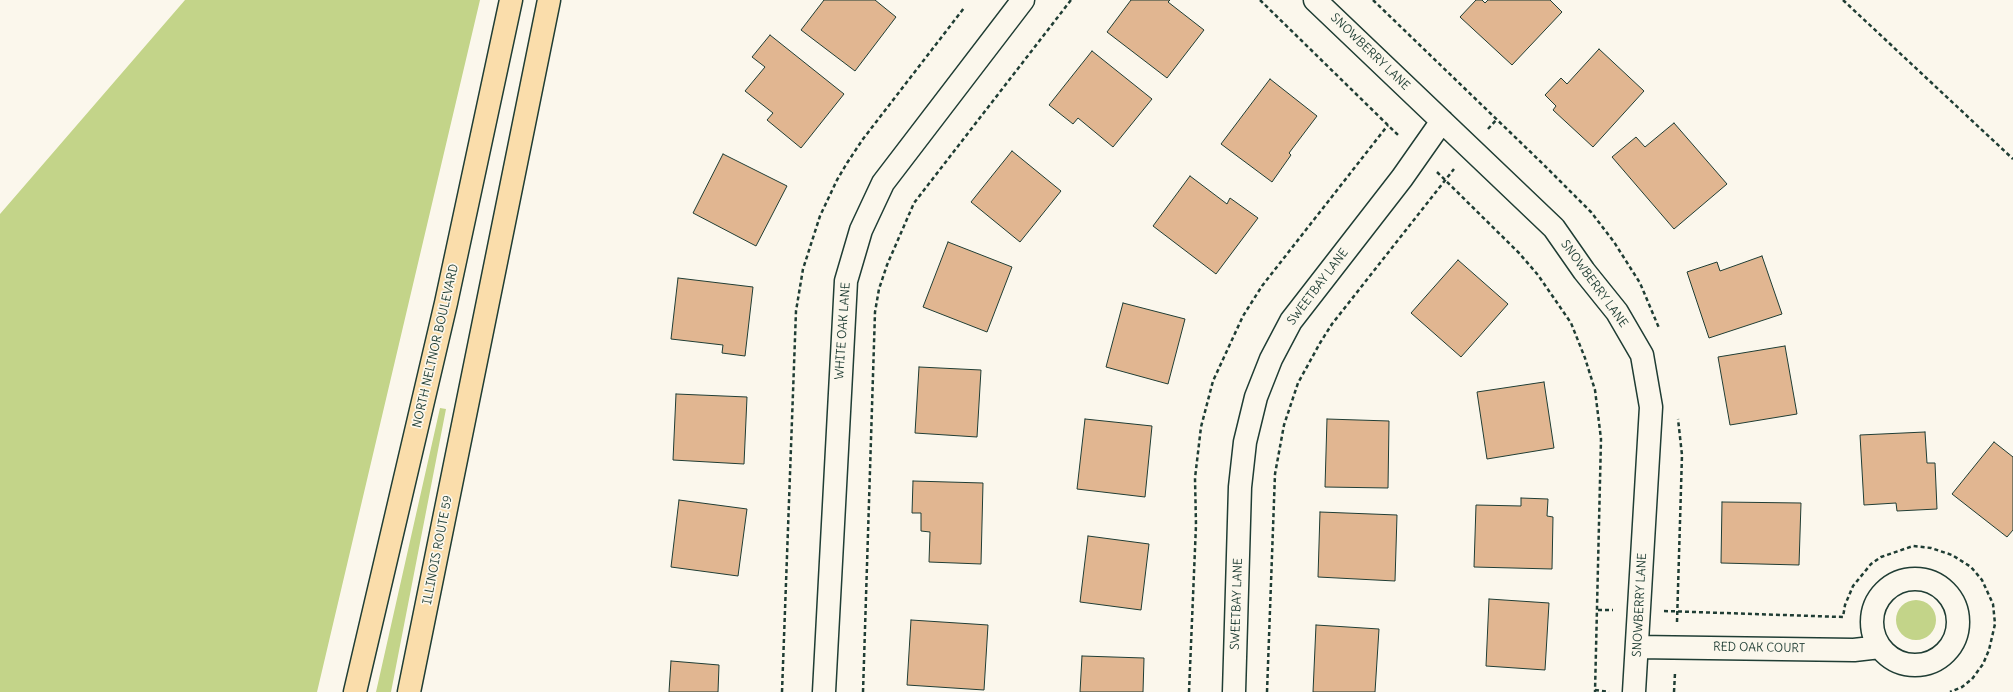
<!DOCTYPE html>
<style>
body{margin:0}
canvas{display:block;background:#fbf7ec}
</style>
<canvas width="2013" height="692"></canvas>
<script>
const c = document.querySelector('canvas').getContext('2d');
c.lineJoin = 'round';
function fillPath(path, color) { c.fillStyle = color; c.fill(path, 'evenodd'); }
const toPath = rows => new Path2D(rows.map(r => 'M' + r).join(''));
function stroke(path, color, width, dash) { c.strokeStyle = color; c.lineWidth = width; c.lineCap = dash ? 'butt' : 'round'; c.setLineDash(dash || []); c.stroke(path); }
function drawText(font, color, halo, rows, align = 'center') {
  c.font = font + ' Delius,sans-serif'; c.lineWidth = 3.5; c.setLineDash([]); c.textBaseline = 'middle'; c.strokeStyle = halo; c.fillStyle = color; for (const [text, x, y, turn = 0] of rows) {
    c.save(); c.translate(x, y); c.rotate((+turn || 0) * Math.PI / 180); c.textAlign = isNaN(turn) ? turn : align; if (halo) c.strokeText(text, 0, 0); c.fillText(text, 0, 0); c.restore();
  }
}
const green = toPath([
 [185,0,480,0,317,692,0,692,0,214],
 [440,408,446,409,391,692,376,692],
 '1896 620a20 20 0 1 1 40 0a20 20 0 1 1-40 0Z'
]);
const building = toPath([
 [824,0,875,0,896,17,855,71,801,30,824,0],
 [1131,0,1170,0,1168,2,1204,30,1167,78,1107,32,1131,0],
 [1476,0,1482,0,1485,3,1488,0,1550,0,1562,12,1512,65,1460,17,1476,0],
 [770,35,844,94,801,148,767,120,773,113,745,91,765,67,752,57,770,35],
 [1599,49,1644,91,1593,147,1553,110,1556,106,1545,95,1561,78,1567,84,1599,49],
 [1092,51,1152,99,1113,147,1078,118,1073,124,1049,105,1092,51],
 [1270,79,1317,116,1289,153,1291,155,1272,182,1221,144,1270,79],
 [1674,123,1727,184,1674,229,1612,157,1636,137,1645,147,1674,123],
 [1012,151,1061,191,1020,242,971,202,1012,151],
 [723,154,787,186,756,246,693,213,723,154],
 [1190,176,1227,204,1230,198,1258,218,1216,274,1153,226,1190,176],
 [948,242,1012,267,987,332,923,307,948,242],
 [1762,256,1782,314,1709,338,1687,272,1717,262,1720,271,1762,256],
 [1458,260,1508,304,1461,357,1411,313,1458,260],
 [678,278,753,287,745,356,722,353,723,345,671,339,678,278],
 [1123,303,1185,319,1168,384,1106,367,1123,303],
 [1785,346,1797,414,1730,425,1718,357,1785,346],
 [919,367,981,370,977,437,915,433,919,367],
 [1544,382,1554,448,1487,459,1477,392,1544,382],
 [676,394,747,397,744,464,673,460,676,394],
 [1085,419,1152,426,1145,497,1077,489,1085,419],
 [1327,419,1389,421,1388,488,1325,487,1327,419],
 [1925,432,1927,463,1935,463,1937,509,1897,511,1896,503,1864,505,1860,435,1925,432],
 [1994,442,2013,457,2013,530,2007,537,1952,494,1994,442],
 [913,481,983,483,981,564,929,562,930,532,921,531,921,513,912,513,913,481],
 [1521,498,1548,499,1547,516,1553,517,1552,569,1474,567,1476,505,1521,506,1521,498],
 [679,500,747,509,738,576,671,567,679,500],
 [1722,502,1801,503,1799,565,1721,563,1722,502],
 [1320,512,1397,515,1395,581,1318,577,1320,512],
 [1088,536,1149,544,1141,610,1080,602,1088,536],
 [1489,599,1549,603,1545,670,1486,666,1489,599],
 [911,620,988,625,984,690,907,685,911,620],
 [1316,625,1379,629,1375,692,1313,692,1316,625],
 [1082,656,1144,658,1143,692,1080,692,1082,656],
 [671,661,719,665,718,692,669,692,671,661]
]);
const path = toPath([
 [1260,0,1399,136],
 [1373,0,1544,165,1591,212,1614,242,1640,283,1659,328],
 [1843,0,2013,159],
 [1488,129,1497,119],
 [1437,172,1519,253,1538,275,1571,323,1585,358,1595,390,1601,439,1595,692],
 [1598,610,1613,610],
 [1664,611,1843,617,1845,605,1853,586,1871,564,1881,557,1913,546,1931,548,1952,555,1971,567,1982,580,1993,604,1995,624,1989,650,1983,664,1972,679,1962,687,1950,692],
 [1677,622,1682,455,1678,419],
 [1595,690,1609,692],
 [782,692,796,311,803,269,820,216,837,180,847,163,863,139,964,8],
 [863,692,875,312,879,289,887,265,914,203,1071,0],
 [1189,692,1196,525,1195,478,1201,427,1213,381,1243,316,1262,286,1388,125],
 [1267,692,1275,474,1284,425,1298,383,1320,343,1332,324,1454,169],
 [1674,692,1675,673]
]);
const street = toPath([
 [1315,0,1554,228,1584,271,1617,312,1642,355,1651,407,1634,692],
 '1872 622a43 43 0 1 1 86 0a43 43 0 1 1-86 0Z',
 [1637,647,1854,650,1880,647],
 [824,692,846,281,861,230,883,183,1023,0],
 [1234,692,1240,487,1245,442,1256,397,1271,359,1291,321,1402,178,1442,121]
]);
const primary = toPath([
 [355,692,446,303,511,0],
 [409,692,549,0]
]);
const streetNames = [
 ["SNOWBERRY LANE",1370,52,44],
 ["SNOWBERRY LANE",1594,284,54],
 ["SWEETBAY LANE",1318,287,-53],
 ["WHITE OAK LANE",843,331,-86],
 ["NORTH NELTNOR BOULEVARD",436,346,-77],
 ["ILLINOIS ROUTE 59",438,550,-79],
 ["SWEETBAY LANE",1237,604,-88],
 ["SNOWBERRY LANE",1640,605,-87],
 ["RED OAK COURT",1759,648,1]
];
fillPath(green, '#c3d489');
fillPath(building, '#e1b691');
stroke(building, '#1f3d34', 1);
stroke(street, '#1f3d34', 25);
stroke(primary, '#1f3d34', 25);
stroke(path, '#1f3d34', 2.5, [4, 3]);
stroke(street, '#fbf7ec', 22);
stroke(primary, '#faddab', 22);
drawText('12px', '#1f3d34', '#fbf7ec', streetNames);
</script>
